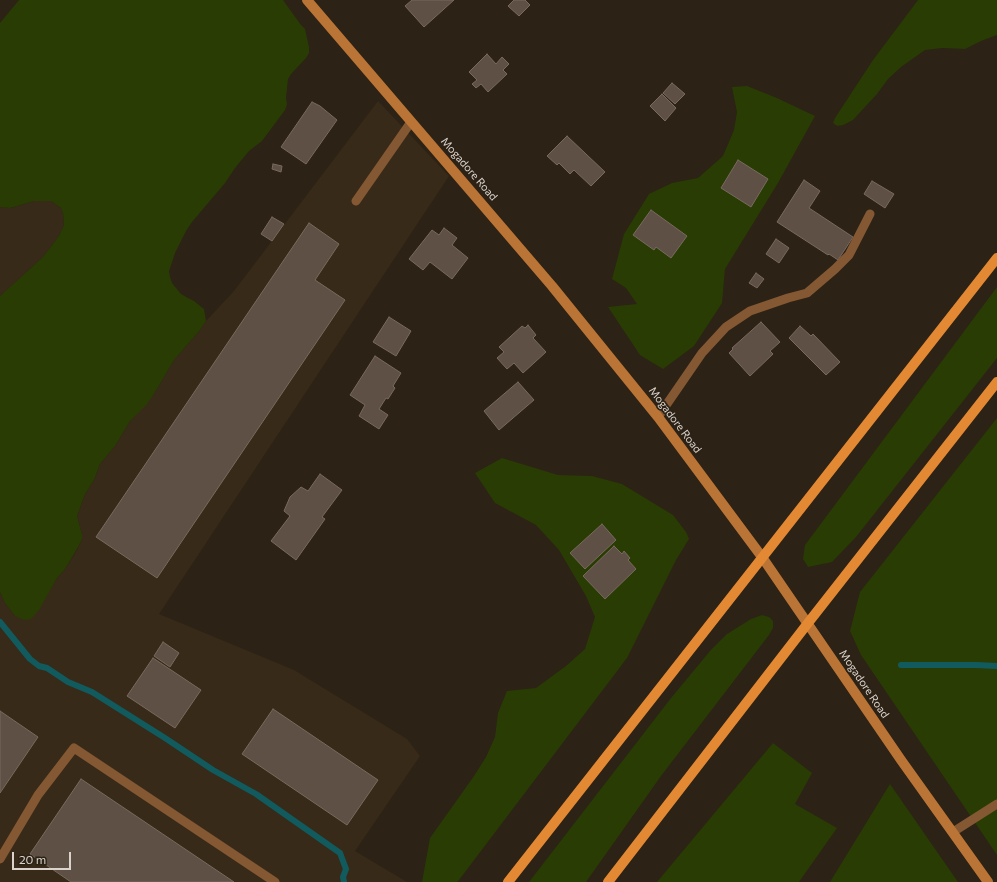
<!DOCTYPE html>
<style>
body{margin:0}
#map{position:relative;width:997px;height:882px;overflow:hidden;background:#2c2216;font-family:Commissioner,sans-serif}
canvas{display:block}
.scale{position:absolute;left:12px;top:852px;width:59px;height:18px;box-sizing:border-box;border:2px solid #dad3cb;border-top:0;padding-left:5px;font-size:12px;line-height:14px;white-space:nowrap;color:#dad3cb;-webkit-text-stroke:3px #2c2216;paint-order:stroke}
</style>
<div id="map">
<canvas width="997" height="882"></canvas>
<div class="scale">20 m</div>
</div>
<script>
const c = document.querySelector('canvas').getContext('2d');
c.lineJoin = 'round';
function fillPath(path, color) { c.fillStyle = color; c.fill(path, 'evenodd'); }
const toPath = rows => new Path2D(rows.map(r => 'M' + r).join(''));
function stroke(path, color, width, dash) { c.strokeStyle = color; c.lineWidth = width; c.lineCap = dash ? 'butt' : 'round'; c.setLineDash(dash || []); c.stroke(path); }
function drawText(font, color, halo, rows, align = 'center') {
  c.font = font + ' Commissioner,sans-serif'; c.lineWidth = 3.5; c.setLineDash([]); c.textBaseline = 'middle'; c.strokeStyle = halo; c.fillStyle = color; for (const [text, x, y, turn = 0] of rows) {
    c.save(); c.translate(x, y); c.rotate((+turn || 0) * Math.PI / 180); c.textAlign = isNaN(turn) ? turn : align; if (halo) c.strokeText(text, 0, 0); c.fillText(text, 0, 0); c.restore();
  }
}
const built = toPath([
 [378,101,449,176,159,614,294,670,407,739,420,756,355,851,407,882,0,882,0,592,5,603,15,616,48,593,57,578,65,569,77,550,82,539,82,534,77,516,85,494,94,480,100,464,115,446,130,421,154,394,174,360,200,330,206,321,234,291],
 [34,201,51,201,61,208,63,213,64,225,59,236,43,257,0,296,0,207,10,208]
]);
const green = toPath([
 [19,0,283,0,301,25,305,29,309,47,309,53,306,58,291,74,288,79,286,98,287,104,285,110,262,141,249,151,235,168,225,183,192,222,186,231,175,253,169,271,170,277,172,283,181,294,188,298,194,301,204,309,206,321,200,330,174,360,154,394,147,404,130,421,115,446,100,464,94,480,85,494,77,516,82,534,82,539,77,549,65,569,57,578,39,610,31,619,25,620,15,616,5,603,0,592,0,296,43,257,59,236,64,225,63,213,61,208,51,201,34,201,10,208,0,207,0,23],
 [918,0,997,0,997,35,981,41,965,49,942,48,925,50,901,67,888,79,877,94,853,120,843,125,837,126,833,123,835,118,873,60],
 [747,86,777,98,815,116,778,183,725,269,722,303,694,346,663,369,640,355,608,307,637,304,626,288,612,279,624,234,649,194,672,183,698,178,723,156,734,130,737,112,732,87],
 [997,287,997,358,856,537,832,562,808,567,803,559,805,545],
 [997,418,997,855,861,655,850,631,860,592],
 [502,458,558,475,592,476,622,484,673,515,686,532,689,539,676,560,627,658,459,880,457,882,422,882,430,838,474,776,486,757,495,737,498,713,507,691,536,688,566,666,585,649,595,617,586,596,559,550,536,525,495,503,475,473],
 [762,615,769,617,773,621,773,628,769,635,661,776,586,882,529,882,671,698,710,651,727,634,751,619],
 [773,743,812,773,795,804,837,828,799,882,657,882],
 [890,784,958,882,830,882]
]);
const stream = toPath([
 [0,622,30,659,39,666,47,668,68,682,92,692,165,738,213,770,256,794,340,853,346,869,343,877,344,882],
 [901,665,976,665,997,666]
]);
const building = toPath([
 [412,0,454,0,424,27,405,6,412,0],
 [514,0,525,0,530,5,519,16,508,6,514,0],
 [487,54,496,64,502,57,509,64,503,70,507,74,488,92,481,84,476,88,472,84,477,80,469,72,487,54],
 [672,83,685,94,675,104,663,93,672,83],
 [662,94,676,108,665,121,650,106,662,94],
 [312,102,320,106,337,120,306,164,281,147,312,102],
 [567,136,605,172,591,186,574,170,570,174,559,163,557,165,547,156,567,136],
 [738,160,768,179,751,207,721,188,738,160],
 [273,164,282,166,281,172,272,169,273,164],
 [804,180,820,191,809,208,853,237,838,260,829,254,828,255,777,222,804,180],
 [872,181,894,194,885,208,864,194,872,181],
 [651,210,687,236,671,258,656,247,654,250,633,235,651,210],
 [272,217,284,224,272,241,261,234,272,217],
 [309,223,339,244,315,280,345,300,157,578,96,537,309,223],
 [444,228,457,238,452,245,468,258,452,279,430,262,423,270,409,259,432,230,439,235,444,228],
 [776,239,789,248,779,263,766,254,776,239],
 [756,273,764,279,757,288,749,283,756,273],
 [389,317,411,331,396,356,373,342,389,317],
 [761,322,780,342,770,351,773,354,750,376,729,353,733,349,732,348,761,322],
 [528,325,536,335,533,338,546,352,523,373,514,363,507,369,497,358,504,352,499,347,522,326,525,328,528,325],
 [800,326,811,336,813,334,840,362,826,375,789,338,800,326],
 [375,356,401,373,393,386,395,388,388,399,386,398,379,409,388,415,379,429,359,416,365,405,350,395,375,356],
 [518,382,534,400,499,430,484,411,518,382],
 [320,474,342,490,322,517,325,519,296,560,271,541,290,516,284,511,290,497,301,487,308,491,320,474],
 [602,524,616,540,585,569,570,553,602,524],
 [614,546,622,554,624,551,630,558,628,560,636,569,605,599,583,576,614,546],
 [163,642,179,653,170,667,154,656,163,642],
 [153,658,201,690,175,728,127,696,153,658],
 [273,709,378,780,347,825,242,754,273,709],
 [0,711,38,737,0,793,0,711],
 [81,779,234,882,71,882,30,854,81,779]
]);
const lane = toPath([
 [356,201,411,122],
 [658,417,702,353,726,327,750,311,788,298,807,293,835,269,849,255,870,214],
 [953,832,997,804],
 [0,859,38,795,74,748,275,882]
]);
const secondary = toPath([
 [307,0,552,286,658,417,762,557,901,760,988,882]
]);
const primary = toPath([
 [508,882,997,258],
 [608,882,808,623,997,382]
]);
const streetNames = [
 ["Mogadore Road",469,169,49],
 ["Mogadore Road",675,420,53],
 ["Mogadore Road",864,684,56]
];
fillPath(built, '#382a18');
fillPath(green, '#293c03');
stroke(stream, '#115b5e', 6);
fillPath(building, '#5f5045');
stroke(building, '#79695f', 1);
stroke(lane, '#845833', 9);
stroke(secondary, '#ba7435', 10);
stroke(primary, '#e48933', 10);
drawText('11px', '#dad3cb', '#2c2216', streetNames);
</script>
